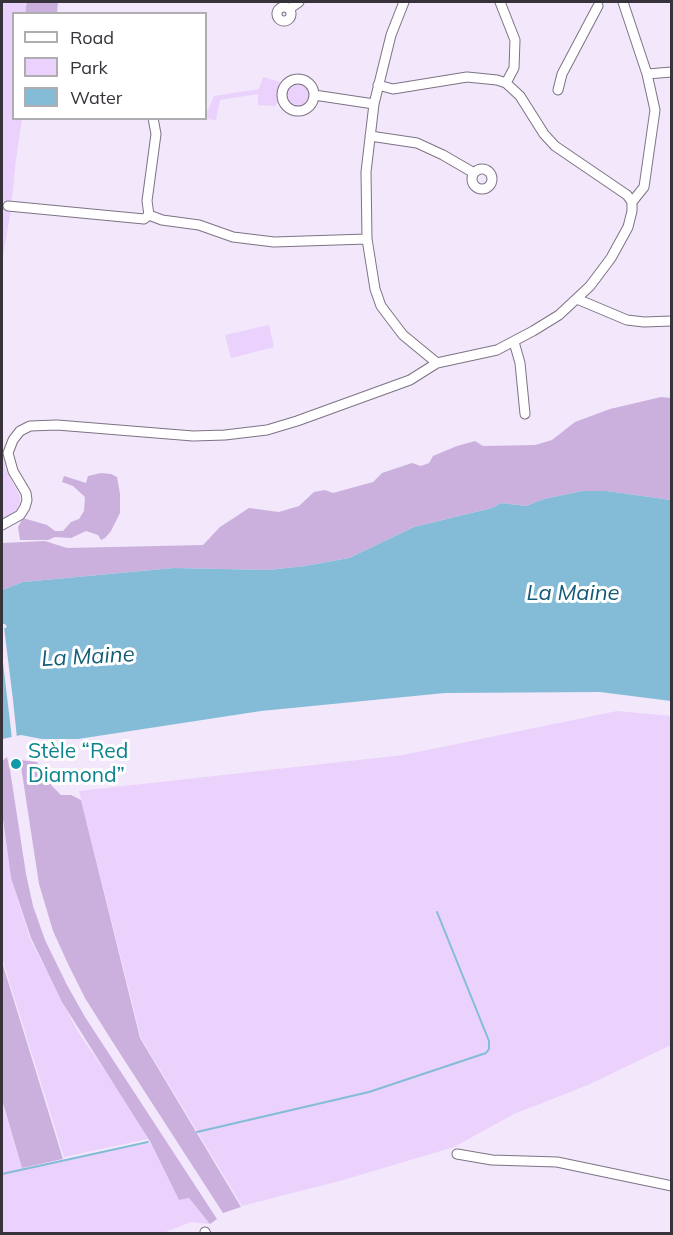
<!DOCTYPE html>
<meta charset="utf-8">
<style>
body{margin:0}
#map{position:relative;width:673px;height:1235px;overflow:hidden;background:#f2e7fb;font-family:Mulish,sans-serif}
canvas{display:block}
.frame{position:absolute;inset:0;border:3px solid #38333b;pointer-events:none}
.legend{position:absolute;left:12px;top:12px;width:195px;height:108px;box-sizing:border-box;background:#fff;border:2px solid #afadb1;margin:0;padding:8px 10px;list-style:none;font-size:18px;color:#38333b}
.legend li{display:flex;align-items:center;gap:12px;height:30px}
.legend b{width:30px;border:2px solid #afadb1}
</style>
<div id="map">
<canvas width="673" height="1235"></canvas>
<div class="frame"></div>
<ul class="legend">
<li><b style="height:8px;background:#fff"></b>Road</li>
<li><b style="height:16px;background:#ead2fc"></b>Park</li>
<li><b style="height:16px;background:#84bcd7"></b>Water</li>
</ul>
</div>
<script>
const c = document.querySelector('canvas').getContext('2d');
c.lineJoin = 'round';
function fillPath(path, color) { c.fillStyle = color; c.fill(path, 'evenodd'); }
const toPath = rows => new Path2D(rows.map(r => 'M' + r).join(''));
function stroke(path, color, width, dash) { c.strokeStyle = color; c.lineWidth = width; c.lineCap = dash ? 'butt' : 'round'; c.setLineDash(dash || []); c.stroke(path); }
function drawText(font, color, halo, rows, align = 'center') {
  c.font = font + ' Mulish,sans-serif'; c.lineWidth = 6; c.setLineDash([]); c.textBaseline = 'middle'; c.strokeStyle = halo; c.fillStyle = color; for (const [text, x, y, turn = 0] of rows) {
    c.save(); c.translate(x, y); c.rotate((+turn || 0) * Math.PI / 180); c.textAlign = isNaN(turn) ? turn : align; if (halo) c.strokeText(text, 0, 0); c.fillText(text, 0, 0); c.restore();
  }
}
const green = toPath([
 [2,2,27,2,25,13,14,14,14,118,22,119,16,159,11,210,2,262],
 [263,77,280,82,278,102,275,106,258,105,258,94,220,100,216,120,204,119,206,111,208,110,214,96,259,89],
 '285 94a13 13 0 1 1 26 0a13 13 0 1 1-26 0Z',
 [269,325,274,347,231,358,225,335],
 [2,450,6,470,20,497,20,503,14,514,4,519,2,519],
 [617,711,671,716,671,1045,588,1085,514,1114,454,1147,343,1180,242,1206,141,1038,79,791,403,755],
 [2,817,11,878,30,939,78,1032,114,1084,148,1139,64,1157,2,958],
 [2,1103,22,1168,151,1143,179,1200,189,1198,210,1224,191,1222,163,1233,2,1233]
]);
const forest = toPath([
 [27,2,58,2,57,13,25,13],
 [661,397,671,398,671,500,607,491,582,491,544,499,526,506,501,503,492,508,414,527,349,558,305,566,268,570,174,568,23,582,2,590,2,543,45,541,67,548,203,545,220,527,249,508,279,512,299,506,314,492,325,490,333,493,373,482,382,473,412,463,421,466,429,463,433,456,457,446,475,441,483,446,535,445,552,440,575,422,610,409],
 [101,473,111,474,117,477,120,494,120,513,111,531,105,538,101,540,98,535,86,531,71,538,55,537,48,540,20,540,18,527,23,518,47,525,55,531,63,531,71,522,79,519,84,511,85,497,73,486,62,482,64,476,86,483,88,476],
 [7,757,10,770,26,874,33,906,45,940,67,985,85,1017,217,1219,210,1224,189,1198,179,1200,151,1143,62,1002,31,938,11,878,2,812,2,761],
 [20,760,37,762,52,786,61,795,71,795,81,800,140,1038,241,1207,223,1213,112,1041,85,998,69,966,53,931,39,884],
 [2,962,63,1159,22,1168,2,1100]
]);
const water = toPath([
 [582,491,607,491,671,500,671,701,600,692,445,693,261,711,78,739,42,739,21,735,2,739,2,630,7,627,5,624,2,624,2,590,23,582,174,568,268,570,305,566,349,558,414,527,492,508,501,503,526,506,544,499]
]);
const pier = toPath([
 [2,627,4,627,13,700,7,700,13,700,17,738,12,739,2,654]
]);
const stream = toPath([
 [197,1132,369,1092,486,1053,489,1049,489,1041,437,912],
 [2,1174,148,1142]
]);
const street = toPath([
 [404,2,391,35,374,104,366,172,367,239,375,289,381,306,403,335,437,363],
 [500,2,515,40,514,68,506,83],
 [623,2,647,74,655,110,644,187,632,202],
 '277 14a7 7 0 1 1 14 0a7 7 0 1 1-14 0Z',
 [289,9,299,2],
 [647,74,672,72],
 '282 95a16 16 0 1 1 32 0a16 16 0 1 1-32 0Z',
 [558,90,562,74,598,6],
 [314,95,374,104],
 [153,118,156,134,147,201,149,215,162,220,199,225,233,237,274,242,367,239],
 [370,136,417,143,443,155,474,173],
 '472 179a10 10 0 1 1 20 0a10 10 0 1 1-20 0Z',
 [8,206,144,219,149,215],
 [577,299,627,320,644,322,672,321],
 [514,342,520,363,525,414],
 [2,525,20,515,25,507,27,500,26,493,13,471,8,453,13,440,20,431,30,426,57,425,193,436,225,435,267,430,297,421,410,380,437,363,497,350,533,331,559,315,590,286,611,258,628,227,632,211,632,202,627,195,555,146,544,134,520,96,506,83,497,80,467,77,393,89,378,85],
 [457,1154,492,1160,557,1162,672,1186],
 [205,1232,206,1234]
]);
const markers = [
 [16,764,6,"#0f9aa8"]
];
const cultureNames = [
 ["Stèle “Red",28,752],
 ["Diamond”",28,776]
];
const waterNames = [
 ["La Maine",573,593],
 ["La Maine",88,657,-3]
];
fillPath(green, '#ead2fc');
fillPath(forest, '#cbb0de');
fillPath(water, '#84bcd7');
fillPath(pier, '#f2e7fb');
stroke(stream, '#84bcd7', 2);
stroke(street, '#7d7384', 11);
stroke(street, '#fff', 9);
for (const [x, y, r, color] of markers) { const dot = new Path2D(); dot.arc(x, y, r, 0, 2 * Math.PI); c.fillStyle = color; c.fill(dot); stroke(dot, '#fff', 2); }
drawText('21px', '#0d838f', '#fff', cultureNames, 'left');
drawText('italic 22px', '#135b76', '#fff', waterNames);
</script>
